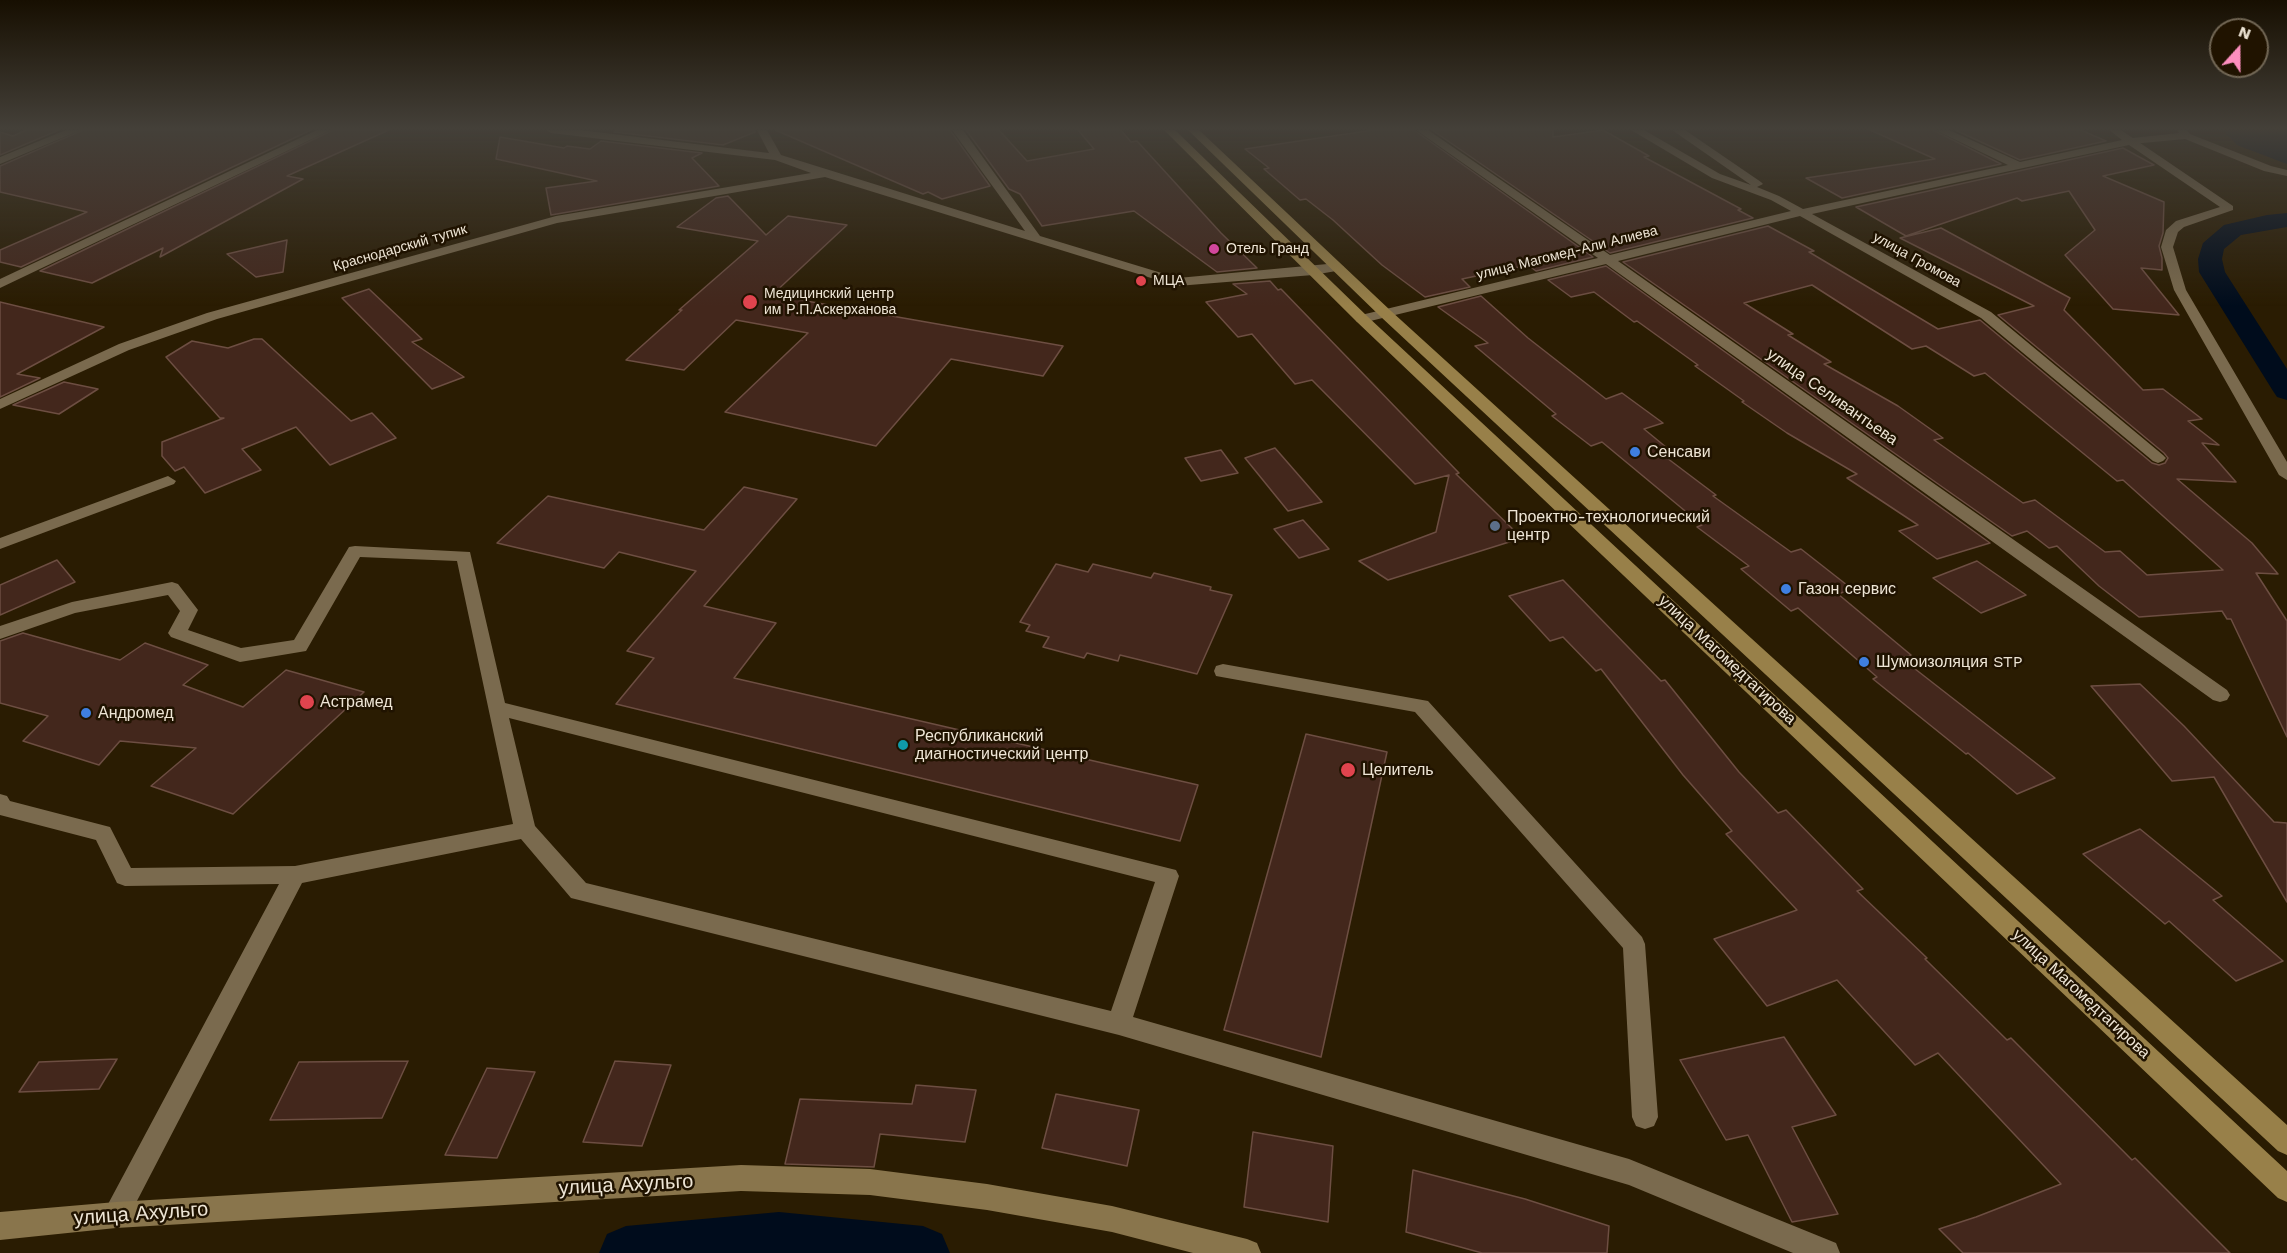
<!DOCTYPE html>
<meta charset="utf-8">
<style>
body{margin:0}
#map{position:relative;width:2287px;height:1253px;overflow:hidden;background:#2a1c02;font-family:"Work Sans",sans-serif}
canvas{display:block}
.north{position:absolute;left:2209px;top:18px;width:60px;height:60px;box-sizing:border-box;background:#201300;border:2px solid #726755;border-radius:50%;rotate:21deg;font-size:16px;font-weight:700;line-height:24px;text-align:center;color:#eee5d5}
.north::after{content:'';display:block;margin:auto;width:21px;height:27px;background:#fd8ebe;clip-path:polygon(50% 0,100% 100%,50% 72%,0 100%)}
</style>
<div id="map">
<canvas width="2287" height="1253"></canvas>
<div class="north">N</div>
</div>
<script>
const c = document.querySelector('canvas').getContext('2d');
c.lineJoin = 'round';
function fillPath(path, color) { c.fillStyle = color; c.fill(path, 'evenodd'); }
const toPath = rows => new Path2D(rows.map(r => 'M' + r).join(''));
function stroke(path, color, width, dash) { c.strokeStyle = color; c.lineWidth = width; c.lineCap = dash ? 'butt' : 'round'; c.setLineDash(dash || []); c.stroke(path); }
function drawText(font, color, halo, rows, align = 'center') {
  c.font = font + ' "Work Sans",sans-serif'; c.lineWidth = 5; c.setLineDash([]); c.textBaseline = 'middle'; c.strokeStyle = halo; c.fillStyle = color; for (const [text, x, y, turn = 0] of rows) {
    c.save(); c.translate(x, y); c.rotate((+turn || 0) * Math.PI / 180); c.textAlign = isNaN(turn) ? turn : align; if (halo) c.strokeText(text, 0, 0); c.fillText(text, 0, 0); c.restore();
  }
}
const water = toPath([
 [2223,130,2287,130,2287,164,2237,145]
]);
const canal = toPath([
 [2287,213,2287,227,2241,235,2224,249,2222,259,2225,272,2287,369,2287,400,2277,397,2273,391,2199,272,2198,259,2203,243,2224,225,2267,215,2287,213],
 [779,1212,923,1226,942,1234,950,1253,599,1253,607,1234,626,1226,779,1212]
]);
const building = toPath([
 [26,130,59,130,0,155,0,132,13,136,26,130],
 [83,130,311,130,21,267,0,262,0,250,87,212,0,192,0,166,83,130],
 [333,130,389,130,287,176,303,179,160,257,163,248,92,283,40,271,333,130],
 [616,130,755,130,755,132,723,145,614,132,616,130],
 [775,130,950,130,990,186,942,199,928,192,923,194,775,130],
 [966,130,999,130,1027,161,1094,149,1078,130,1121,130,1131,142,1137,141,1221,233,1257,268,1217,272,1134,211,1042,226,1020,194,1009,189,966,130],
 [1373,130,1414,130,1593,257,1536,271,1528,265,1462,279,1470,287,1425,297,1382,265,1333,220,1306,199,1300,200,1264,169,1269,168,1245,149,1373,130],
 [1432,130,1553,130,1553,137,1603,130,1649,156,1644,157,1741,209,1738,210,1753,218,1610,253,1432,130],
 [1870,130,1933,130,2001,164,1842,198,1806,178,1935,159,1870,130],
 [1955,130,2081,130,2106,141,2020,160,1955,130],
 [500,137,564,148,567,146,590,149,601,141,702,153,692,158,719,186,551,215,546,188,597,181,496,159,500,137],
 [2123,148,2154,165,2103,176,2164,202,2163,233,2159,246,2162,258,2162,270,2141,268,2179,315,2113,309,2065,255,2095,230,2069,191,2022,201,2017,198,1906,236,1856,207,2123,148],
 [728,196,766,235,788,216,847,225,772,295,1063,346,1043,376,951,359,876,446,725,412,808,333,736,320,684,370,626,360,682,310,679,310,758,241,677,227,716,198,728,196],
 [1768,226,1814,251,1809,252,1938,329,1980,320,2152,463,2159,465,2165,463,2168,458,2164,453,1998,315,2034,306,1900,238,1941,228,2070,298,2064,310,2143,390,2163,389,2202,419,2188,421,2219,445,2202,443,2236,482,2177,479,2252,543,2278,574,2256,573,2287,621,2287,737,2231,619,2227,619,2222,611,2139,617,2099,586,2057,546,2049,548,2027,531,2012,536,1623,262,1768,226],
 [1812,285,1912,349,1926,346,1974,376,1985,373,2117,481,2123,480,2223,570,2147,575,2120,551,2105,552,2035,500,2023,503,1934,440,1943,438,1898,406,1824,364,1831,362,1788,335,1793,334,1744,303,1812,285],
 [287,240,283,272,256,277,227,254,287,240],
 [1606,266,1990,543,1937,559,1899,531,1918,525,1847,478,1857,474,1787,433,1742,402,1744,401,1695,366,1698,365,1637,321,1634,322,1594,292,1571,297,1548,280,1606,266],
 [1270,281,1278,290,1281,289,1459,473,1456,474,1522,538,1388,580,1359,561,1436,532,1449,475,1415,484,1312,380,1295,384,1252,334,1238,337,1206,302,1247,294,1233,284,1270,281],
 [369,289,422,339,412,342,464,377,432,389,342,298,369,289],
 [1481,296,1528,338,1606,399,1622,393,1663,423,1644,429,1672,452,1663,455,1716,495,1713,496,1791,552,1801,549,1852,589,1838,594,1911,655,1901,658,2055,778,2017,794,1968,753,1966,754,1873,679,1877,677,1798,608,1791,611,1741,569,1749,566,1697,527,1702,525,1602,442,1591,446,1552,416,1556,414,1475,346,1488,343,1438,307,1481,296],
 [0,302,104,327,17,374,40,378,0,397,0,302],
 [254,339,262,339,351,421,372,413,396,438,330,465,296,427,242,449,261,470,205,493,184,467,175,471,162,456,162,442,224,418,220,418,166,357,192,341,228,348,254,339],
 [64,382,98,389,59,414,13,405,64,382],
 [1275,448,1322,502,1288,511,1245,458,1275,448],
 [1221,450,1238,473,1201,481,1185,458,1221,450],
 [744,487,797,499,704,606,776,623,734,678,1198,785,1180,841,616,704,654,658,627,651,696,571,619,552,604,568,497,543,548,496,704,530,744,487],
 [1303,520,1329,549,1299,558,1274,529,1303,520],
 [57,560,75,582,0,615,0,585,57,560],
 [1977,561,2026,595,1981,613,1933,578,1977,561],
 [1056,564,1088,572,1093,564,1151,578,1154,573,1211,587,1210,590,1232,595,1197,674,1120,655,1118,661,1087,653,1084,658,1043,647,1049,637,1026,631,1030,625,1020,622,1056,564],
 [1563,580,1661,681,1665,680,1739,772,1778,813,1786,810,1863,889,1857,891,1927,958,1925,959,2007,1040,2011,1038,2132,1160,2135,1158,2230,1253,1963,1253,1939,1229,1976,1217,2061,1184,1938,1053,1915,1065,1837,980,1767,1006,1714,939,1797,910,1726,834,1732,831,1683,775,1601,669,1596,671,1563,637,1550,641,1509,596,1563,580],
 [23,633,120,660,145,643,208,665,183,685,243,707,286,670,364,692,233,814,151,786,196,748,120,741,99,765,23,741,48,716,0,703,0,641,23,633],
 [2140,684,2184,726,2274,822,2287,823,2287,902,2214,777,2172,781,2091,686,2140,684],
 [1306,734,1387,752,1321,1057,1224,1030,1306,734],
 [2140,829,2222,896,2213,900,2283,961,2236,981,2169,921,2165,924,2083,854,2140,829],
 [1784,1037,1836,1115,1792,1127,1838,1214,1792,1222,1748,1135,1726,1140,1680,1060,1784,1037],
 [117,1059,99,1089,19,1092,39,1062,117,1059],
 [408,1061,382,1118,270,1120,299,1062,408,1061],
 [615,1061,671,1065,642,1146,583,1142,615,1061],
 [487,1068,535,1072,497,1158,445,1155,487,1068],
 [916,1085,976,1090,965,1142,880,1134,874,1167,785,1164,800,1099,912,1104,916,1085],
 [1056,1094,1139,1110,1127,1166,1042,1148,1056,1094],
 [1253,1132,1333,1146,1328,1222,1244,1207,1253,1132],
 [1413,1170,1525,1199,1609,1226,1607,1253,1482,1253,1406,1232,1413,1170]
]);
const service = toPath([
 [2177,130,2187,130,2190,134,2271,166,2287,170,2287,176,2264,171,2185,139,2132,144,2127,141,2132,138,2179,133,2177,130],
 [355,546,470,552,505,703,1176,870,1179,876,1133,1017,1629,1159,1836,1243,1840,1253,1793,1253,1629,1185,1119,1035,571,898,521,839,302,883,125,1224,116,1228,107,1224,103,1215,107,1206,279,884,125,886,117,883,96,840,0,815,0,794,7,796,10,801,110,827,131,868,295,866,513,824,457,561,360,557,306,651,240,662,171,637,168,633,180,611,168,595,75,613,0,639,0,626,72,602,172,582,178,584,198,610,188,630,241,648,294,640,349,547,355,546],
 [509,718,1155,882,1111,1011,586,883,535,826,509,718],
 [1223,664,1428,701,1642,937,1645,944,1658,1117,1654,1126,1645,1129,1636,1126,1632,1117,1623,948,1415,712,1216,676,1214,671,1216,666,1223,664]
]);
const minor = toPath([
 [66,130,81,130,0,164,0,157,66,130],
 [317,130,331,130,0,288,0,279,317,130],
 [546,130,580,130,769,153,757,130,767,130,781,155,1025,231,952,130,963,130,1040,236,1178,278,1338,263,1344,267,1342,270,1313,275,1177,286,825,177,557,223,217,319,129,350,0,409,0,399,119,344,207,313,556,216,811,173,775,160,551,133,546,130],
 [1416,130,1428,130,1610,255,1791,211,1771,200,1712,178,1631,130,1644,130,1720,174,1751,185,1672,130,1685,130,1761,182,1763,184,1757,187,1779,196,1803,209,2008,165,1935,130,1949,130,2020,162,2122,140,2109,130,2121,130,2233,206,2233,210,2184,227,2178,232,2173,247,2186,290,2287,462,2287,480,2279,475,2174,290,2161,247,2166,230,2176,221,2220,207,2129,145,1812,214,1991,312,2163,455,2166,458,2163,461,2158,463,2153,461,1981,318,1800,216,1618,261,2227,690,2230,695,2227,700,2220,702,2213,700,1606,264,1362,323,1357,322,1355,319,1357,316,1598,258,1416,130],
 [168,476,176,481,174,484,0,549,0,538,168,476]
]);
const secondary = toPath([
 [741,1165,870,1169,987,1184,1112,1206,1247,1239,1257,1243,1261,1253,1193,1253,1112,1232,987,1210,870,1195,741,1191,116,1228,0,1240,0,1212,116,1202,741,1165]
]);
const primary = toPath([
 [1164,130,1175,130,1367,316,2287,1171,2287,1202,2278,1198,1357,322,1164,130],
 [1188,130,1199,130,1391,311,2287,1125,2287,1155,2278,1151,1381,317,1188,130]
]);
const markers = [
 [1214,249,6,"#d1479c"],
 [1141,281,6,"#e0444e"],
 [750,302,8,"#e0444e"],
 [1635,452,6,"#3f7fe0"],
 [1495,526,6,"#5c6f8a"],
 [1786,589,6,"#3f7fe0"],
 [1864,662,6,"#3f7fe0"],
 [307,702,8,"#e0444e"],
 [86,713,6,"#3f7fe0"],
 [903,745,6,"#0f9aa8"],
 [1348,770,8,"#e0444e"]
];
const farStreetnames = [
 ["Краснодарский тупик",400,248,-16],
 ["улица Магомед-Али Алиева",1567,253,-14],
 ["улица Громова",1917,260,29]
];
const farPoinames = [
 ["Отель Гранд",1226,249],
 ["МЦА",1153,281],
 ["Медицинский центр",764,294],
 ["им Р.П.Аскерханова",764,310]
];
const streetNames = [
 ["улица Селивантьева",1832,397,35],
 ["улица Магомедтагирова",1727,660,43],
 ["улица Магомедтагирова",2081,994,43]
];
const poiNames = [
 ["Сенсави",1647,452],
 ["Проектно-технологический",1507,517],
 ["центр",1507,535],
 ["Газон сервис",1798,589],
 ["Шумоизоляция STP",1876,662],
 ["Астрамед",320,702],
 ["Андромед",98,713],
 ["Республиканский",915,736],
 ["диагностический центр",915,754],
 ["Целитель",1362,770]
];
const nearStreetnames = [
 ["улица Ахульго",626,1185,-3],
 ["улица Ахульго",141,1214,-4]
];
fillPath(water, '#000c1c');
fillPath(canal, '#000c1c');
fillPath(building, '#43271c');
stroke(building, '#6d4e42', 1.5);
fillPath(service, '#7a6a4e');
fillPath(minor, '#7a6a4e');
fillPath(secondary, '#89754c');
fillPath(primary, '#988049');
const sky = c.createLinearGradient(0, 0, 0, 306);
sky.addColorStop(0, '#170f01');
sky.addColorStop(0.42, '#444039');
sky.addColorStop(1, '#44403900');
c.fillStyle = sky;
c.fillRect(0, 0, 2287, 306);
for (const [x, y, r, color] of markers) { const dot = new Path2D(); dot.arc(x, y, r, 0, 2 * Math.PI); c.fillStyle = color; c.fill(dot); stroke(dot, '#201300', 2); }
drawText('14px', '#eee5d5', '#201300', farStreetnames);
drawText('14px', '#eee5d5', '#201300', farPoinames, 'left');
drawText('16px', '#eee5d5', '#201300', streetNames);
drawText('16px', '#eee5d5', '#201300', poiNames, 'left');
drawText('20px', '#eee5d5', '#201300', nearStreetnames);
</script>
